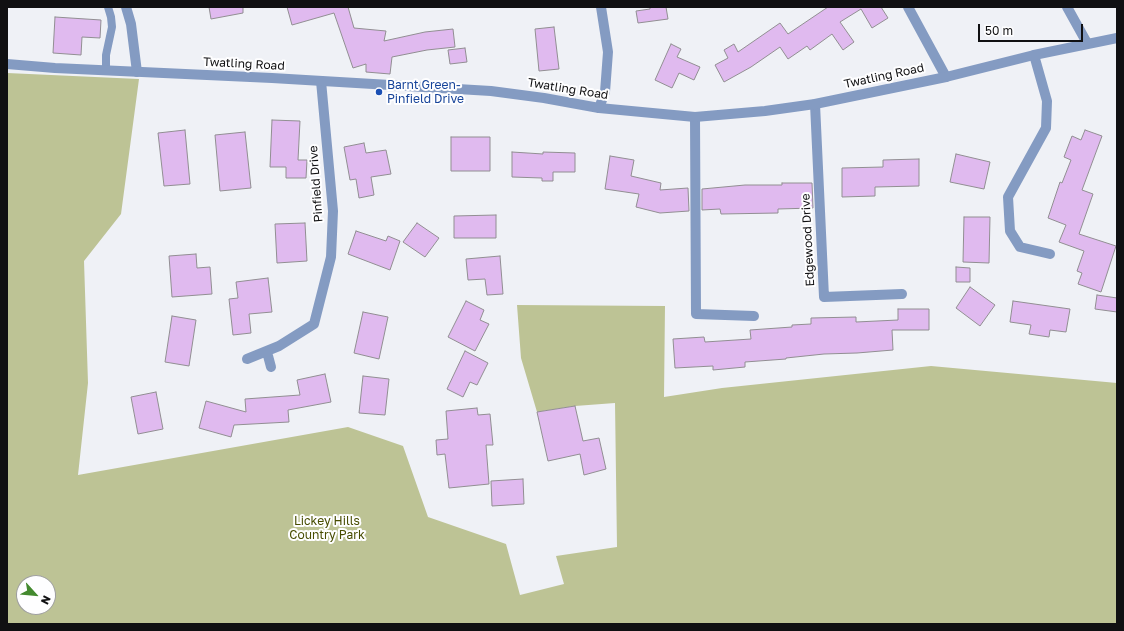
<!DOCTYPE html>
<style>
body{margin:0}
#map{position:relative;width:1124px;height:631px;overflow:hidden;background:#eff1f6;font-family:"Golos Text",sans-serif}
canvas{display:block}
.frame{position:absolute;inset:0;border:8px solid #101012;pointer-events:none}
.north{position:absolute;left:16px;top:575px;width:40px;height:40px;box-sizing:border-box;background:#fefeff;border:1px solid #9f9fa0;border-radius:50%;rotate:117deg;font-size:11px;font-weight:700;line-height:16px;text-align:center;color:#101012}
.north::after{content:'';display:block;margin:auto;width:14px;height:18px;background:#43892e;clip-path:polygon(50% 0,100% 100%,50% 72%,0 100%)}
.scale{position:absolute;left:978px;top:24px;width:105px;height:18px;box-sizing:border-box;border:2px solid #101012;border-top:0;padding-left:5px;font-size:12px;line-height:14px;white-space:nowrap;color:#101012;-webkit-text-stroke:3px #fefeff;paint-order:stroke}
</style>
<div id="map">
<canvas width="1124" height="631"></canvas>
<div class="frame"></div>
<div class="north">N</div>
<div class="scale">50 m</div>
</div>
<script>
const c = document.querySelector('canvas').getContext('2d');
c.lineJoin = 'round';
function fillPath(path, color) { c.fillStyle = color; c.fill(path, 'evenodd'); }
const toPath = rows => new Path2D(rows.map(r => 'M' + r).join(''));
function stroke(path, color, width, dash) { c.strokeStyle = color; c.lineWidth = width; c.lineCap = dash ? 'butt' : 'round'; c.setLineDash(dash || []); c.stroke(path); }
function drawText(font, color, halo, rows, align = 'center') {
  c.font = font + ' "Golos Text",sans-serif'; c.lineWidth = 4; c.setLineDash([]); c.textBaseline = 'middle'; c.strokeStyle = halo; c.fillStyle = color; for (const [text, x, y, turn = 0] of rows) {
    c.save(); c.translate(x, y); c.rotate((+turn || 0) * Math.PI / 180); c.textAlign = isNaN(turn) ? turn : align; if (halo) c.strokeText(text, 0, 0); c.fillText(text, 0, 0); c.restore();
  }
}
const green = toPath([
 [7,73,139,79,121,214,84,261,88,383,78,475,348,427,403,446,428,517,506,544,520,595,564,584,556,556,617,547,615,403,575,406,537,412,521,358,517,305,665,306,664,397,722,388,931,366,1117,383,1117,624,7,624],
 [24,583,48,583,48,607,24,607]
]);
const building = toPath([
 [209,7,243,7,243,13,211,19,209,7],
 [287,7,348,7,354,28,386,31,384,41,425,32,453,29,455,47,427,50,392,57,390,74,366,72,366,64,353,68,334,13,292,25,287,7],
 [650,7,666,7,668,19,638,23,636,11,650,9,650,7],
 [828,7,881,7,888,18,872,28,861,9,840,22,854,42,843,50,832,34,810,50,807,46,788,59,780,47,751,67,724,82,715,65,728,58,724,50,734,44,738,52,780,23,788,34,828,7],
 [55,17,101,20,100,38,82,37,81,55,53,53,55,17],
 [554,27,559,69,539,71,535,29,554,27],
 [671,44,681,49,677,57,700,67,694,80,679,73,672,88,655,80,671,44],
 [465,48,467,62,450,64,448,50,465,48],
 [272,120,300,121,298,160,307,160,306,178,286,178,286,167,270,167,272,120],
 [185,130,190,184,164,186,158,133,185,130],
 [1085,130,1102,136,1082,190,1093,194,1079,234,1116,246,1101,292,1078,284,1082,273,1077,271,1084,251,1059,242,1066,225,1048,218,1060,182,1062,183,1071,160,1064,157,1072,136,1081,140,1085,130],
 [245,132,251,188,220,191,215,135,245,132],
 [451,137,490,137,490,171,451,171,451,137],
 [364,143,366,153,386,150,391,174,371,177,374,195,359,198,356,179,350,180,344,147,364,143],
 [512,152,543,154,543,152,575,153,575,172,553,172,553,181,542,181,542,178,512,177,512,152],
 [956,154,990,162,984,189,950,182,956,154],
 [610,156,634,160,631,176,661,183,660,190,688,188,689,211,660,213,636,207,639,194,605,189,610,156],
 [919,159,919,186,875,187,875,196,842,197,842,168,883,167,883,160,919,159],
 [782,183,812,183,813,208,778,209,778,213,721,214,720,209,702,210,702,189,745,185,782,185,782,183],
 [496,215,496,238,454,238,454,216,496,215],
 [964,217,990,217,989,263,963,262,964,217],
 [305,223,307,261,277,263,275,224,305,223],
 [417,223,439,238,425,257,403,242,417,223],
 [356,231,386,241,388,236,400,241,390,270,348,254,356,231],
 [196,254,197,268,210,267,212,294,172,297,169,256,196,254],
 [500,256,503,294,487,295,485,279,468,280,466,259,500,256],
 [956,267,970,268,970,282,956,282,956,267],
 [268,278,272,312,249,314,251,333,233,335,229,299,238,298,236,282,268,278],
 [970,287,995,305,980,326,956,308,970,287],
 [1097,295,1117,298,1117,312,1095,309,1097,295],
 [466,301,484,310,480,320,489,324,475,351,448,337,466,301],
 [1013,301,1070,309,1066,332,1050,330,1049,337,1029,334,1031,325,1010,322,1013,301],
 [898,309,929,309,929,330,892,330,893,350,857,353,824,354,786,358,786,359,745,362,745,367,713,370,713,366,675,368,673,339,704,337,705,342,751,339,750,330,792,327,792,325,811,324,811,318,856,317,856,322,898,320,898,309],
 [363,312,388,317,379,359,354,353,363,312],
 [172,316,196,320,189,366,165,362,172,316],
 [465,351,488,363,477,385,470,382,463,397,447,389,465,351],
 [325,374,331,402,288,410,289,422,234,425,231,437,199,428,206,401,246,412,245,399,300,395,297,380,325,374],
 [363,376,389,379,385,415,359,413,363,376],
 [156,392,163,429,138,434,131,397,156,392],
 [575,406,583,441,599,438,606,469,584,475,580,454,548,461,537,412,575,406],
 [477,408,478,415,490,414,493,445,486,445,489,484,449,488,445,454,437,455,436,440,448,439,446,411,477,408],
 [523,479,524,504,492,506,491,481,523,479]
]);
const service = toPath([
 [106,70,106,55,112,27,111,17,108,7]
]);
const minor = toPath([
 [126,7,131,24,137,72],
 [908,7,946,77],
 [1067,7,1087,43],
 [1034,55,1047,101,1046,128,1008,197,1010,231,1020,247,1050,254],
 [815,104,824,297,902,294],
 [599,108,605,92,608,52,601,7],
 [695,117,696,314,754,316],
 [267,352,271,367],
 [247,359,279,346,314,324,331,257,333,211,321,81]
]);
const tertiary = toPath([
 [7,64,55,68,272,78,491,91,544,98,599,108,695,117,765,111,815,104,946,77,1034,55,1117,38]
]);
const markers = [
 [379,92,4,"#1a4fb4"]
];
const streetNames = [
 ["Twatling Road",244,64,3],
 ["Twatling Road",884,76,-12],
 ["Twatling Road",568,89,9],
 ["Pinfield Drive",316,184,-94],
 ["Edgewood Drive",808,240,-93]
];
const transitNames = [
 ["Barnt Green-",387,85],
 ["Pinfield Drive",387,99]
];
const parkNames = [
 ["Lickey Hills",327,521],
 ["Country Park",327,535]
];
fillPath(green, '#bdc395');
fillPath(building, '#e0baef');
stroke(building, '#918e92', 1);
stroke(service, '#849bc2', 8);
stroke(minor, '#849bc2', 10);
stroke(tertiary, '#849bc2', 10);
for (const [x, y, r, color] of markers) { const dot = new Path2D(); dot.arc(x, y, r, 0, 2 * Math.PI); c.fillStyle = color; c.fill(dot); stroke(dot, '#fefeff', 1.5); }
drawText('12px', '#101012', '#fefeff', streetNames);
drawText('12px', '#164399', '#fefeff', transitNames, 'left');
drawText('12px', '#474c00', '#fefeff', parkNames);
</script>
